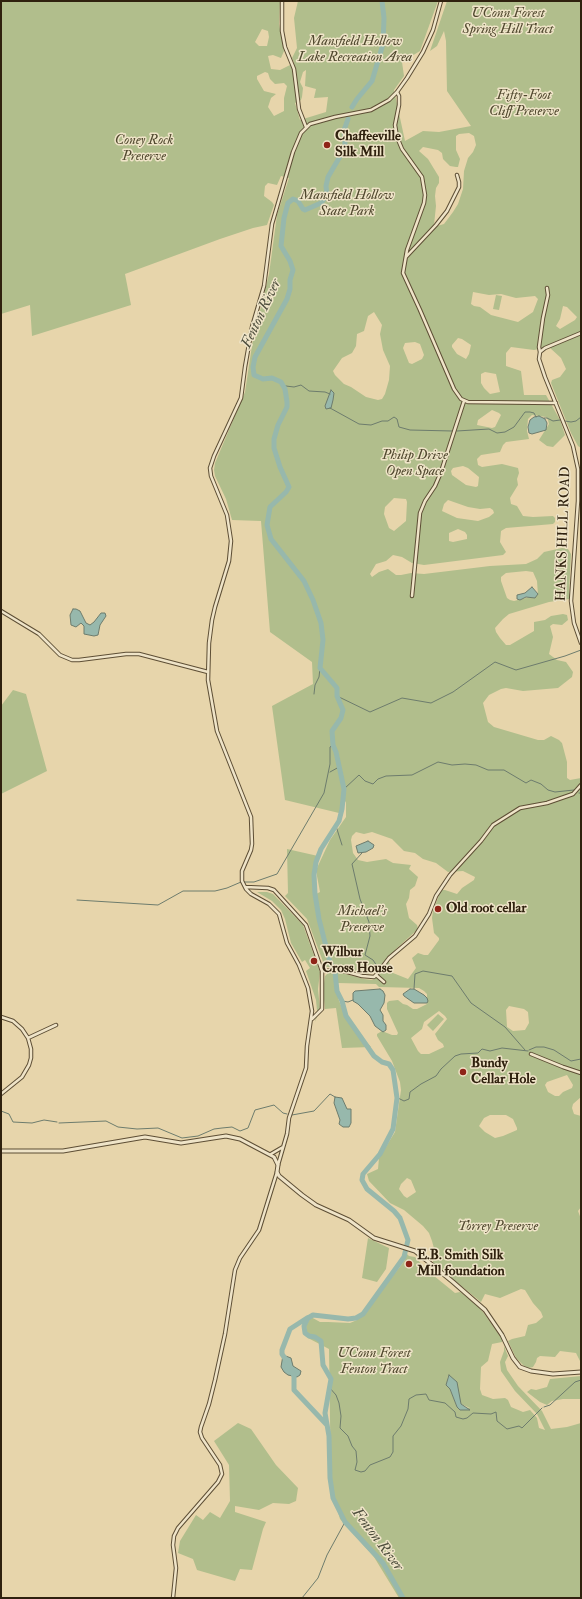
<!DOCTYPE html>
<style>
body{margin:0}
#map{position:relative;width:582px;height:1599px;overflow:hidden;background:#e7d5ab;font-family:"IM FELL Double Pica",serif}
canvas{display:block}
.frame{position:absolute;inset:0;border:2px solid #2f210e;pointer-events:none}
</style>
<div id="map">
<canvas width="582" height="1599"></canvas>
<div class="frame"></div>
</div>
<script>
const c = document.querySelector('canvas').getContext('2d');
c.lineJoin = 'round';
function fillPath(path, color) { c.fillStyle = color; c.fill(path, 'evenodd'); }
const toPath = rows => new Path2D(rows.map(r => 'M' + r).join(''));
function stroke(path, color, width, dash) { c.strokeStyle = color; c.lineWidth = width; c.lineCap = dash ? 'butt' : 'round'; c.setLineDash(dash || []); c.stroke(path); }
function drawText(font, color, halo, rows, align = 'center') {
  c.font = font + ' "IM FELL Double Pica",serif'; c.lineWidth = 3; c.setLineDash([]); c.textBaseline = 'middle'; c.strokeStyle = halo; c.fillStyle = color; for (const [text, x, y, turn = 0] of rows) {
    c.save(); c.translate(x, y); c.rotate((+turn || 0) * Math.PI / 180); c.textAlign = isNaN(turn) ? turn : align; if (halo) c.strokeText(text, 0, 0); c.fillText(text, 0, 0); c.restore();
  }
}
const green = toPath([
 [1,1,280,1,279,24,284,51,281,58,273,55,268,56,271,69,280,70,294,63,292,58,297,48,294,18,298,1,438,1,420,51,402,62,404,76,394,90,405,141,423,131,439,132,471,126,447,91,446,41,444,31,437,46,430,51,447,1,581,1,581,448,578,446,571,433,551,383,552,380,560,377,566,369,561,358,549,347,534,350,511,347,506,353,506,366,521,371,524,395,546,395,560,420,565,435,553,447,547,446,539,440,549,424,548,420,546,417,532,415,528,419,527,431,529,439,506,442,503,445,500,452,481,455,477,459,478,465,482,467,502,464,518,468,519,473,517,479,518,485,510,498,511,504,517,506,523,516,533,517,553,516,555,518,555,522,553,524,506,528,501,531,500,542,506,552,503,555,424,565,412,563,402,557,393,555,386,561,376,564,370,574,372,577,379,572,388,569,396,575,401,575,411,573,424,574,490,566,526,564,537,559,544,552,562,548,568,549,571,554,569,592,571,598,569,599,549,602,509,614,503,619,495,628,496,632,500,638,506,645,510,645,534,631,534,622,545,620,551,616,563,614,567,615,568,620,562,625,553,624,550,626,553,637,549,654,557,660,566,662,573,672,572,677,558,688,523,691,506,688,501,689,489,695,483,703,488,722,494,727,538,740,544,740,551,736,559,740,562,743,567,762,567,778,570,780,581,778,581,1097,573,1104,572,1108,574,1114,581,1116,581,1207,578,1211,581,1219,581,1363,576,1353,560,1351,555,1357,540,1356,537,1358,536,1362,533,1367,529,1368,524,1366,516,1358,508,1341,512,1339,525,1336,528,1325,536,1323,543,1317,541,1312,533,1303,525,1290,521,1289,500,1298,485,1294,481,1302,433,1263,433,1259,435,1252,432,1241,429,1233,423,1226,404,1210,390,1203,369,1181,367,1174,378,1169,379,1158,395,1132,401,1090,400,1082,392,1061,377,1036,377,1034,382,1031,392,1035,397,1035,398,1033,387,1009,387,1003,389,1001,398,1000,403,1004,407,1005,413,1009,417,1009,427,1004,427,994,424,991,419,988,379,987,376,984,338,983,338,998,342,1008,358,1033,371,1047,342,1048,336,1008,325,1009,323,990,325,976,328,973,338,972,364,979,372,980,375,979,375,972,367,974,341,967,325,967,307,919,285,896,288,893,287,849,318,856,314,878,316,894,320,892,317,876,317,868,330,840,346,817,346,801,339,813,285,800,272,706,313,684,312,662,270,632,261,521,232,520,226,499,215,476,214,470,215,463,245,392,253,339,269,274,277,215,289,178,281,176,277,185,268,183,265,186,264,196,272,202,274,205,267,225,253,228,220,239,125,274,131,305,32,336,30,305,1,314],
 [262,29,268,31,269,37,267,46,259,46,255,42],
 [306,70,305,86,316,89,314,98,328,97,326,112,300,120,295,103,301,100,302,97,303,88,300,82,303,72],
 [265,72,268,73,270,79,275,84,284,83,287,86,284,98,284,111,274,116,268,107,271,98,276,94,264,91,257,79,257,76],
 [469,133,474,136,476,145,473,152,468,158,464,171,463,189,458,204,453,212,444,224,437,226,434,225,436,206,435,196,436,188,439,183,439,177,428,159,419,151,423,147,438,150,442,153,443,159,450,166,456,167,458,167,460,159,456,150,456,136,459,134],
 [473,292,489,295,501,294,516,298,535,296,538,299,533,312,518,322,491,315,480,307,474,306,471,304],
 [563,306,567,307,577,317,575,320,560,329,556,326,560,319],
 [374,312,382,325,380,334,383,350,390,366,389,380,385,394,382,399,378,400,366,397,351,387,344,384,335,375,333,371,342,358,352,353,356,346,357,334,364,331,368,316],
 [458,338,462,339,471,345,469,354,466,359,457,354,452,347,452,345],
 [415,342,420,344,424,355,422,359,412,364,409,363,403,348,405,343],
 [485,372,496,374,500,392,490,394,484,388,481,383,481,374],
 [492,410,499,413,501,415,495,427,492,428,477,425,478,420],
 [463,466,468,468,479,477,478,486,476,487,466,485,452,475,451,471,453,468],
 [394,498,406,499,407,502,406,521,394,531,389,528,384,514,385,507],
 [448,500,468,507,480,509,490,508,493,510,494,513,489,517,478,521,457,518,442,511,444,504],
 [458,529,465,532,467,535,467,539,453,542,449,541,449,533],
 [526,571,533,572,537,581,538,595,514,601,510,600,507,598,501,581,501,577,506,573],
 [356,832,364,834,372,832,392,839,404,851,415,853,423,859,436,863,448,872,463,871,475,877,474,880,462,888,457,894,445,890,441,890,433,911,432,918,434,933,439,938,439,940,428,955,424,955,418,953,412,958,416,968,408,979,393,973,388,959,396,949,418,929,417,925,409,918,406,904,409,898,410,890,415,886,418,877,409,869,411,865,393,863,386,859,367,862,358,860,353,853,351,840,352,836],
 [509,1006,524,1009,528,1012,529,1023,525,1030,513,1031,507,1027,506,1010],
 [439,1011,445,1016,447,1019,435,1034,438,1040,443,1044,444,1047,429,1054,421,1054,418,1051,411,1038,422,1029,424,1022],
 [567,1075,573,1085,572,1088,563,1092,559,1096,555,1096,548,1092,545,1085,547,1082],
 [490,1115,506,1115,513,1119,517,1128,517,1130,503,1136,495,1138,485,1132,479,1126,484,1118],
 [407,1178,411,1180,416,1192,407,1198,404,1196,399,1189,401,1184],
 [496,295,502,296,499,310,493,309],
 [13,690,26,694,47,771,1,794,1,706],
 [257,892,267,892,273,894,303,925,320,972,318,989,320,1009,315,1022,317,1011,316,1000,306,971,310,968,305,960,302,962,291,943,285,919,281,910,272,901],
 [438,1014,444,1019,433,1031,427,1025],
 [368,1238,389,1248,386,1269,377,1282,362,1278],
 [406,1253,409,1256,415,1257,428,1271,455,1293,460,1292,463,1294,478,1306,483,1312,502,1339,502,1342,492,1344,488,1361,481,1367,480,1389,482,1395,493,1399,505,1398,508,1400,511,1407,523,1412,530,1410,537,1418,539,1428,545,1430,537,1414,515,1391,501,1371,500,1362,504,1351,504,1346,508,1356,505,1362,507,1370,518,1386,542,1411,551,1429,567,1427,581,1423,581,1598,399,1598,374,1557,340,1519,331,1488,329,1349,308,1338,306,1326,311,1317,320,1322,328,1322,350,1323,357,1320,365,1313,379,1293,399,1268,405,1260],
 [448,1376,461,1404,470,1408,457,1407,450,1389,447,1385],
 [581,1376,581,1399,563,1399,552,1401,547,1405,540,1402,527,1392,531,1389,536,1390,547,1387,550,1379],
 [238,1423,251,1429,276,1465,298,1488,296,1501,289,1504,273,1503,259,1510,235,1506,235,1512,266,1522,263,1529,252,1570,240,1569,235,1581,197,1570,193,1559,178,1553,180,1541,196,1515,203,1520,210,1512,220,1518,230,1501,229,1465,214,1441]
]);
const water = toPath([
 [331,390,334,393,333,400,331,408,326,409,325,406,331,390],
 [539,416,545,419,547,423,546,430,532,434,529,433,528,427,530,420,534,417,539,416],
 [532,587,538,594,535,598,526,597,520,600,517,599,517,595,525,593,532,587],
 [73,609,76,609,80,611,86,623,90,625,94,622,101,613,105,613,106,616,100,625,98,635,94,636,84,634,84,626,81,623,76,627,71,625,70,615,73,609],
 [368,841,374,845,373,848,366,852,358,853,356,846,368,841],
 [380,989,383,991,385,995,384,1003,380,1010,383,1015,383,1021,386,1025,386,1030,383,1032,375,1026,370,1016,358,1004,353,1001,353,993,355,991,380,989],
 [410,989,414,989,424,995,427,998,428,1001,427,1003,414,1003,404,996,403,994,410,989],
 [335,1097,342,1098,347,1109,351,1109,351,1123,349,1127,343,1127,339,1124,340,1120,334,1103,335,1097],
 [283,1355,291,1358,293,1366,301,1371,300,1375,297,1377,288,1375,284,1372,281,1367,283,1355],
 [449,1375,457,1382,461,1404,470,1410,460,1410,457,1407,450,1389,446,1385,449,1375]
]);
const stream = toPath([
 [281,382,286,386,294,387,301,385,309,391,325,392,330,394],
 [330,408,359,424,371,425,382,421,388,421,394,417,397,419,399,427,410,430,452,431],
 [544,418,547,418,553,421,560,420],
 [565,421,571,422,576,421,581,417],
 [457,431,489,429,497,433,505,432,514,427,525,412,530,412,534,413,536,417],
 [314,694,315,685,319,677,320,668],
 [337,696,370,712,402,698,431,703,453,692,495,662,516,670,565,656,581,650],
 [330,772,339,767],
 [344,789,359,775,365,781,373,784,378,779,386,776,412,775,438,762,452,765,465,764,476,765,488,770,504,770,526,783,531,780,541,784,548,790,555,792,574,790],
 [579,793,581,793],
 [336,826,342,845],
 [362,853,352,864,360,899,369,922,370,936,365,955,373,960,379,969],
 [244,882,254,882,277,874,324,793,330,764,330,747,333,745],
 [77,900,158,905,183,891,215,891,227,888,241,882],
 [414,989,415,974,423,971,452,976,471,1003,505,1027,525,1050],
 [342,1001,348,1002,353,1000],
 [529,1050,536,1047,544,1047,554,1050,571,1061,581,1059],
 [395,1085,398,1098,404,1101,409,1099,410,1092,421,1084,436,1076,441,1069,455,1056,461,1054,478,1053,482,1049,490,1051,502,1048,528,1051],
 [1,1111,9,1114,13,1122,32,1123,44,1120,57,1122],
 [292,1115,314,1111,330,1094,335,1097],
 [59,1123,106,1121,118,1127,137,1129,158,1128,182,1138,198,1136,214,1129,222,1128,232,1127,240,1131,248,1128,255,1110,274,1105,283,1113,287,1114],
 [329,1387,336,1395,339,1403,341,1416,340,1428,348,1436,352,1446,356,1451,357,1462,355,1470,361,1472,365,1471,370,1465,390,1457,393,1452,393,1436,401,1426,408,1409,409,1399,416,1395,426,1394,429,1400,445,1403,455,1412,456,1417,463,1419,467,1418,473,1413,491,1414,496,1412,497,1421,507,1429,519,1426,522,1428,542,1408],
 [544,1407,550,1405,575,1382,581,1380],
 [302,1598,318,1578,327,1555,345,1522]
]);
const river = toPath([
 [352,107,357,99,372,81,383,44,384,18,382,1],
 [348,119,344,130,345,144,342,153,328,177,326,186,327,195,321,203,305,210,303,209,298,201,293,199,288,203,284,218,281,246,290,261,293,270,290,280,290,289,287,299,255,357,253,367,254,375,263,379,272,378,281,382,285,389,287,402,287,407,278,425,274,439,274,448,280,467,289,487,286,492,270,507,267,525,271,539,304,581,313,600,321,623,323,640,320,668,337,688,337,696,343,710,341,718,332,731,333,745,336,752,344,789,342,809,339,821,321,849,316,862,314,875,315,894,319,919,330,962,335,972,337,991,342,1001,346,1016,374,1056,382,1062,389,1064,393,1070,397,1098,393,1129,380,1154,363,1174,362,1180,367,1189,394,1211,400,1218,408,1240,404,1257,363,1314,356,1318,348,1319,313,1315,308,1318,304,1326,305,1333,309,1336,315,1337,321,1341,323,1365,331,1379,325,1413,329,1436,330,1478,333,1498,345,1522,383,1563,403,1598],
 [286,1360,282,1354,282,1350,290,1329,307,1318],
 [292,1372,294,1376,294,1390,326,1424]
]);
const minor = toPath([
 [282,1,282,31,285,47,294,69,299,109,306,127],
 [397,92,399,96,399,105,395,125,397,137,402,149,422,177,425,195,424,203,407,250,403,273,420,310,454,389,461,399,468,402,556,403],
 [406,257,436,225,447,211,459,187,459,182,457,175],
 [547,288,548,295,543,318,539,347,540,352,539,359,545,377,573,446,578,469,578,501,571,601,574,623,581,643],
 [540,352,545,348,581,333],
 [412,596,420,513,425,501,435,486,441,472,464,401],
 [1,611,39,634,60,655,72,660,79,660,126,654,139,654,208,672],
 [245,887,268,888,274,890,306,925,322,971,322,1009,312,1019],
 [322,971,340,970,362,976,374,977,376,975,389,958,415,936,429,914,436,896,450,875,481,841,493,825,520,808,547,803,573,794,581,785],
 [376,975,384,982],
 [1,1017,13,1021,22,1029,28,1038,31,1049,31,1058,29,1065,22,1077,1,1094],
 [28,1038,56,1025],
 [531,1054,563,1067,581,1073],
 [271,1154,283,1147],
 [278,1165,287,1134,289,1118,306,1068,307,1046,312,1011,308,988,299,965,287,943,279,914,269,904,251,894,246,889,242,881,242,871,251,850,252,844,251,817,217,731,208,680,209,643,212,620,215,607,229,561,231,541,227,515,211,476,210,468,214,456,241,398,245,367,252,327,264,286,272,224,293,152,301,133,310,124,335,117,371,110,389,100,397,92,407,78,423,52,433,30,441,1],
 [173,1598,176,1568,173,1545,174,1536,178,1528,218,1482,222,1474,220,1465,202,1438,200,1432,201,1427,209,1404,215,1380,225,1334,235,1270,240,1258,259,1230,277,1172]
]);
const tertiary = toPath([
 [1,1151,63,1151,145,1137,181,1143,226,1136,240,1139,274,1157,278,1165,277,1172,279,1176,302,1195,316,1205,349,1220,374,1238,415,1251,453,1282,485,1310,502,1335,513,1358,520,1367,531,1371,553,1374,581,1372]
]);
const markers = [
 [327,145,4,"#8f2418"],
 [438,909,4,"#8f2418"],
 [314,961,4,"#8f2418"],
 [463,1072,4,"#8f2418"],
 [409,1264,4,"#8f2418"]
];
const parkNames = [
 ["UConn Forest",508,14],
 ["Spring Hill Tract",508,30],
 ["Mansfield Hollow",355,42],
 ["Lake Recreation Area",355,58],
 ["Fifty-Foot",524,96],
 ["Cliff Preserve",524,112],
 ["Coney Rock",144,141],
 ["Preserve",144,157],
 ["Mansfield Hollow",347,196],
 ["State Park",347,212],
 ["Philip Drive",415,456],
 ["Open Space",415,472],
 ["Michael's",362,912],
 ["Preserve",362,928],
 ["Torrey Preserve",498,1227],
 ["UConn Forest",374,1354],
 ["Fenton Tract",374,1370]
];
const poiNames = [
 ["Chaffeeville",335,137],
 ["Silk Mill",335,153],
 ["Old root cellar",446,909],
 ["Wilbur",322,953],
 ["Cross House",322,969],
 ["Bundy",471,1064],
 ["Cellar Hole",471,1080],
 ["E.B. Smith Silk",417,1256],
 ["Mill foundation",417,1272]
];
const streetNames = [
 ["HANKS HILL ROAD",564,534,-88]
];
const waterNames = [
 ["Fenton River",262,314,-65],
 ["Fenton River",377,1540,53]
];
fillPath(green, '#b1be8c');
fillPath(water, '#97b8ac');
stroke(water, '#6d7c6d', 1);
stroke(stream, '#6d7c6d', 1);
stroke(river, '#97b8ac', 5);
stroke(minor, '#5d4e35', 4.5);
stroke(tertiary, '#5d4e35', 5);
stroke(minor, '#efe4c8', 2.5);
stroke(tertiary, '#efe4c8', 3);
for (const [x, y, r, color] of markers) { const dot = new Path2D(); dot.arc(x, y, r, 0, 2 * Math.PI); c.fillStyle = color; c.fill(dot); stroke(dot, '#efe4c8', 1.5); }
drawText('italic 14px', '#50482e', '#efe4c8', parkNames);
drawText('bold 14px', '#2f210e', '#efe4c8', poiNames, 'left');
drawText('14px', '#2f210e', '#efe4c8', streetNames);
drawText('italic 15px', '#4e4e3d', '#efe4c8', waterNames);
</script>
